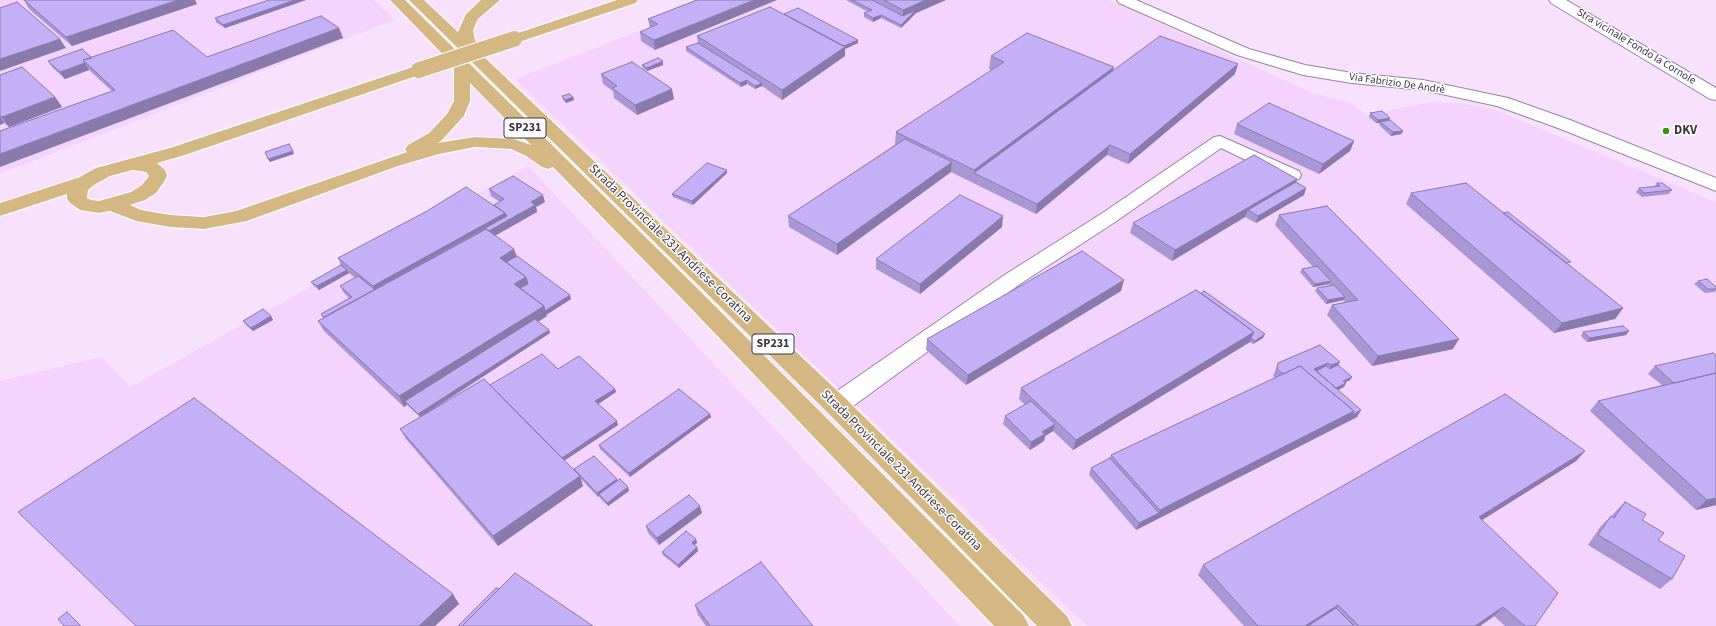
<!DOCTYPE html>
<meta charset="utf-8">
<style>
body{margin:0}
canvas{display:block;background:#f7e1fd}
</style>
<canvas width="1716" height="626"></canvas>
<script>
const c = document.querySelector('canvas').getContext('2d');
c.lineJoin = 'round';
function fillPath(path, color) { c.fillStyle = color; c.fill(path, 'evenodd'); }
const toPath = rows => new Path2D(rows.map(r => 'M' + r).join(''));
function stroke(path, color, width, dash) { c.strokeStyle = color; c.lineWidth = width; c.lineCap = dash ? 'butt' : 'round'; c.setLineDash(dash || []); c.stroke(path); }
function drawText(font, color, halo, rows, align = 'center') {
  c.font = font + ' "Source Sans 3",sans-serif'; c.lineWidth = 3; c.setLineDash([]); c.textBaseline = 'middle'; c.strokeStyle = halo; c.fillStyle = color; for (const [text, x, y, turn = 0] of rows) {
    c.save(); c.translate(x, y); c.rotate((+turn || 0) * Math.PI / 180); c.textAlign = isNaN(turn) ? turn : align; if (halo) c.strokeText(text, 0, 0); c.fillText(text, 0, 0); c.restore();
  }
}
const built = toPath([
 [0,0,374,0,394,20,0,174],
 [719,0,1109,0,1315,94,1351,102,1366,115,1431,102,1459,103,1490,108,1716,202,1716,626,1087,626,515,79],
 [528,166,960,626,0,626,0,381,101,357,130,387]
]);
const minor = toPath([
 [1117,0,1136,0,1249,49,1305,65,1352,73,1423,80,1508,98,1570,120,1716,178,1716,191,1558,128,1497,106,1423,90,1352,83,1303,75,1237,55,1119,3,1117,0],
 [1549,0,1566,0,1716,88,1716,100,1710,99,1551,3,1549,0],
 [1220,136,1299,171,1301,175,1299,179,1292,181,1285,179,1221,148,1115,222,1020,284,845,412,836,414,827,412,824,405,827,398,1006,274,1101,214,1214,137,1220,136]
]);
const major = toPath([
 [390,0,405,0,696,287,1024,616,1029,626,994,626,680,297,553,167,548,169,542,167,526,156,511,149,475,147,439,154,398,166,247,221,204,229,170,227,136,221,110,211,99,213,80,210,70,203,67,199,67,194,0,216,0,203,80,177,96,168,170,148,419,65,425,67,427,70,425,73,182,156,157,163,165,170,167,176,164,182,156,193,145,200,130,205,141,210,170,215,204,217,236,211,407,152,405,149,408,145,429,133,447,114,454,101,454,66,390,0],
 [470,83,531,145,514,139,475,137,437,143,441,141,464,116,470,101,470,83],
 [133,170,146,172,149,176,142,185,131,192,99,201,91,200,87,198,88,190,94,185,110,176,133,170],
 [409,0,424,0,458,32,466,14,481,0,500,0,478,19,473,30,475,40,484,53,482,55,845,398,1067,616,1072,626,1037,626,827,412,409,0],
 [617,0,638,0,636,3,519,42,514,44,509,42,506,39,509,36,617,0]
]);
const majorBridge = toPath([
 [419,70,514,39]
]);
const wall = toPath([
 [24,0,195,0,197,4,72,46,29,9],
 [269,0,306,0,225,28,216,22,215,18],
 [697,0,655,50,641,41,640,32,650,28,648,19],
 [846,0,946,0,916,13,901,28,881,18,873,22,864,17,864,13,868,12],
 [784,14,858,43,845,49,845,56,782,100,762,86,755,89,747,84,741,87,686,51,686,47,698,43,697,36],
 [339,28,343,38,112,91,89,70,65,79,52,67,48,61,92,58,207,57],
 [991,56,1113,70,1235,74,1128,164,1107,155,1036,214,951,172,837,255,789,227,788,216,895,145,896,132,992,70,989,69],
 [642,65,663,65,647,71,643,68],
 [601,74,674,99,637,115,614,98,613,91,603,84],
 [0,75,55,97,62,107,9,127,4,123,0,125],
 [562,96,573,97,574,100,566,103,563,100],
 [1370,113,1388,120,1403,131,1401,134,1391,136,1379,125,1380,123,1376,123,1369,117],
 [1237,124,1354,141,1350,151,1319,174,1234,134],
 [727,170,727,173,693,205,673,197,672,194],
 [1296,182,1306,188,1304,195,1256,223,1245,217,1172,261,1130,233,1133,223],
 [1657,183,1672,190,1669,194,1642,197,1636,192,1639,188,1654,187],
 [489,189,545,202,536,207,537,212,495,236,517,256,571,299,546,315,547,316,538,322,549,330,550,333,426,414,490,385,558,369,615,389,616,392,598,404,618,425,564,460,575,471,574,469,618,481,628,487,629,491,608,506,600,498,599,496,598,497,580,478,583,486,498,546,406,439,400,429,420,417,407,405,404,407,324,331,318,321,323,318,321,314,349,298,344,293,340,286,355,278,349,273,319,290,313,285,311,282,341,265,338,258,494,205,500,202,491,196],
 [1411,193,1569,265,1623,308,1615,319,1554,333,1406,204],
 [1279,215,1453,349,1372,366,1327,315,1332,305,1345,302,1343,300,1326,304,1315,291,1317,288,1330,285,1329,284,1313,287,1300,272,1302,269,1313,267,1275,225],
 [1002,227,920,294,876,269,876,259],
 [1698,281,1716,287,1716,290,1715,292,1705,293,1694,284],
 [1196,290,1263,338,1253,344,1250,342,1073,450,1053,431,1045,436,1044,441,1030,450,1003,424,1005,416,1025,405,1019,399,1021,388],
 [1121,291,966,385,926,350,927,339],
 [271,316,273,320,253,331,246,325,243,321],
 [1629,331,1626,335,1587,342,1581,336,1583,332],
 [1320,345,1338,365,1352,377,1350,380,1346,382,1344,387,1338,390,1361,410,1357,417,1136,530,1089,475,1091,468,1110,458,1111,455,1275,378,1273,376,1275,371,1278,363],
 [1716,355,1716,505,1696,510,1590,411,1598,401,1662,385,1648,374,1655,366],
 [710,414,711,417,630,477,600,449,599,445],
 [1585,451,1576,461,1482,520,1535,626,1505,626,1494,616,1480,626,1244,626,1198,575,1203,565],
 [1625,502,1642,520,1658,540,1672,579,1660,589,1588,545,1601,526,1611,516,1612,516,1615,512],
 [702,513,659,545,648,533,646,526],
 [696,539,697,543,694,545,697,547,698,551,679,568,663,555,662,552],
 [695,605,813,626,706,626,698,615]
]);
const shadedWall = toPath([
 [178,0,195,0,197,4,72,46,66,37],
 [295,0,306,0,225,28,223,25],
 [754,0,777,0,655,50,654,40],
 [926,0,946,0,916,13,901,28,903,19,903,10],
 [881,15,881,18,873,22,873,18],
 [339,28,343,38,0,167,0,154],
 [60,39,66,48,0,71,0,59],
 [858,40,858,43,845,49,845,56,782,100,782,90,837,49],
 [663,61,663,65,647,71,647,68],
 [85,63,89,70,65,79,60,72],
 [1238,64,1235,74,1128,164,1130,154],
 [1114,67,1111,79,974,173,974,170],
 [747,80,747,84,741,87,740,83],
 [762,83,762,86,755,89,755,86],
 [672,89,674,99,637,115,635,105],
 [55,97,62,107,9,127,2,117],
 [573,97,574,100,566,103,565,100],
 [0,117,4,123,0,125],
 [1390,118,1388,121,1380,122,1380,123,1376,123,1378,120],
 [1403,131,1401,134,1391,136,1393,132],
 [1354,141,1350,151,1319,174,1323,164],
 [1110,145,1107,155,1036,214,1037,204],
 [293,151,294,154,270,162,268,159],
 [952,162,951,172,837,255,837,244],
 [727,170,727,173,693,205,692,201],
 [1297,179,1293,189,1248,210,1245,217,1172,261,1175,250],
 [1306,188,1304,195,1256,223,1258,216],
 [543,195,545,202,536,207,537,212,331,327,376,293,373,286,505,213,531,202],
 [1003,216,1002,227,920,294,920,284],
 [514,249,518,260,506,267,500,258],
 [347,270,349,273,319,290,317,286],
 [526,277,529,287,520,293,514,284],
 [1124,280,1121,291,966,385,968,375],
 [1331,281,1329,284,1313,287,1315,284],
 [570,295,571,299,546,315,547,316,408,404,405,401,407,405,404,407,399,396,544,306],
 [1345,297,1344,300,1326,304,1328,300],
 [1623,308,1615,319,1554,333,1562,323],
 [271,316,273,320,253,331,251,328],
 [549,330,550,333,420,417,418,414],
 [1629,331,1626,335,1587,342,1590,338],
 [1254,332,1250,342,1073,450,1076,440],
 [1265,334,1263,338,1253,344,1255,341],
 [1459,339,1453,349,1372,366,1378,356],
 [1340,362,1336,369,1328,373,1331,365],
 [1328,363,1324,370,1314,374,1314,369],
 [1352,377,1350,380,1341,384,1343,381],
 [1346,383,1344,387,1330,394,1332,390],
 [615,389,616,392,597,405,595,401],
 [1361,410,1357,417,1136,530,1139,523,1159,513,1160,510,1354,411],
 [710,414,711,417,630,477,629,473],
 [617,421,618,425,561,463,559,459],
 [1055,424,1053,431,1045,436,1044,441,1030,450,1031,442,1042,432],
 [1585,451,1576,461,1471,527,1479,517],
 [580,476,583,486,498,546,493,536],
 [617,479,618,483,599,494,599,496,598,497,597,493],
 [628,487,629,491,608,506,607,503],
 [1716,498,1716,505,1696,510,1707,500],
 [700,506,702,513,659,545,657,538],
 [696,539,697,543,693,546,692,543],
 [697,547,698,551,679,568,678,565],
 [453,594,459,604,435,626,419,626],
 [1338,605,1331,615,1314,626,1305,626],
 [1503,607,1494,616,1480,626,1475,626]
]);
const building = toPath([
 [24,0,178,0,66,37,24,0],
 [269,0,295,0,223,25,215,18,269,0],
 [697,0,754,0,654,40,640,32,658,24,648,19,697,0],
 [852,0,872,0,903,16,916,10,901,25,881,15,873,18,864,13,872,10,852,0],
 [884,0,926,0,903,10,884,0],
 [17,2,60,39,0,59,0,8,17,2],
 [770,7,845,47,782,90,697,36,770,7],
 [798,8,858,40,844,46,784,14,798,8],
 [321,16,339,28,0,154,0,131,115,90,83,60,173,30,207,57,321,16],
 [1027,33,1114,67,974,170,896,132,1004,62,991,56,1027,33],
 [1160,36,1238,64,1130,154,1110,145,1037,204,974,173,1160,36],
 [698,43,762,83,755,86,747,80,740,83,686,47,698,43],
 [82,49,92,58,83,60,85,63,60,72,48,61,82,49],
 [658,58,663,61,647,68,642,65,658,58],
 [632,62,672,89,635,105,612,88,617,86,601,74,632,62],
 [22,67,55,97,2,117,0,116,0,75,22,67],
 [569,94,573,97,565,100,562,96,569,94],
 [1269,103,1354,141,1323,164,1237,124,1269,103],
 [1382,111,1390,118,1378,120,1370,113,1382,111],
 [1390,120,1403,131,1393,132,1380,122,1390,120],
 [905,139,952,162,837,244,788,216,905,139],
 [289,144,293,151,268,159,265,152,289,144],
 [1254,155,1297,179,1175,250,1133,223,1254,155],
 [707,163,727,170,692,201,672,194,707,163],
 [513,176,543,195,531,202,535,205,489,231,486,229,324,317,321,314,352,297,340,286,358,276,374,289,507,216,505,213,494,205,504,199,489,189,513,176],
 [1296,182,1306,188,1258,216,1248,210,1296,182],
 [1466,183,1623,308,1562,323,1411,193,1466,183],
 [1657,183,1662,183,1672,190,1644,193,1639,188,1660,186,1657,183],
 [466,187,505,213,373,286,338,258,427,211,466,187],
 [960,195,1003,216,920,284,876,259,960,195],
 [1327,206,1459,339,1378,356,1332,305,1358,300,1279,215,1327,206],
 [1508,212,1571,262,1566,263,1503,213,1508,212],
 [486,229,514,249,500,258,526,277,514,284,544,306,399,396,318,321,486,229],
 [1082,251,1124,280,968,375,927,339,1082,251],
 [517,256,570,295,545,311,544,306,520,288,528,284,526,277,506,262,517,256],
 [341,265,347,270,317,286,311,282,341,265],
 [1317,266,1331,281,1315,284,1302,269,1317,266],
 [1707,279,1716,287,1716,289,1708,289,1698,281,1707,279],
 [1334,285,1345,297,1328,300,1317,288,1334,285],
 [1196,290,1254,332,1076,440,1021,388,1196,290],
 [1204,291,1265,334,1255,341,1251,338,1254,332,1201,293,1204,291],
 [263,309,271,316,251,328,243,321,263,309],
 [535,319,549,330,418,414,405,401,535,319],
 [1623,326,1629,331,1590,338,1583,332,1623,326],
 [1320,345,1340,362,1331,365,1328,363,1314,369,1361,410,1352,415,1354,411,1300,366,1283,374,1277,369,1278,363,1320,345],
 [1713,353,1716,355,1716,373,1674,383,1655,366,1713,353],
 [542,354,558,369,579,356,615,389,595,401,617,421,562,458,490,385,542,354],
 [1338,365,1352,377,1343,381,1346,383,1336,388,1316,371,1326,366,1330,369,1338,365],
 [1300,366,1354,411,1160,510,1111,455,1300,366],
 [1716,373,1716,498,1707,500,1598,401,1716,373],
 [484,379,580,476,493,536,400,429,484,379],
 [679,389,710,414,629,473,599,445,679,389],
 [1505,394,1585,451,1479,517,1558,593,1535,626,1525,626,1503,607,1475,626,1359,626,1338,605,1305,626,1258,626,1203,565,1505,394],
 [194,398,453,594,419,626,136,626,18,512,194,398],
 [1031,401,1055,424,1042,432,1045,434,1031,442,1005,416,1031,401],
 [594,456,617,479,597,493,574,469,594,456],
 [1110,458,1159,513,1139,523,1091,468,1110,458],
 [620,479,628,487,607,503,599,494,620,479],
 [689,495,700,506,657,538,646,526,689,495],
 [1625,502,1646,514,1642,520,1664,533,1658,540,1685,556,1672,579,1598,535,1611,516,1614,518,1625,502],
 [686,531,696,539,692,543,697,547,678,565,662,552,686,531],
 [761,562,813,626,710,626,695,605,761,562],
 [515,573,593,626,462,626,515,573],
 [496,588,499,589,462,626,458,626,496,588],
 [1336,608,1354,626,1308,626,1336,608],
 [67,612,81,626,64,626,58,619,67,612]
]);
const markers = [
 [1666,131,4,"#38930b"]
];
const farStreetnames = [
 ["Stra vicinale Fondo la Cornole",1636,47,31],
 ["Via Fabrizio De Andrè",1397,84,8]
];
const shields = [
 [525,128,42],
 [773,344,42]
];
const shieldNames = [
 ["SP231",525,128],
 ["SP231",773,344]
];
const poiNames = [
 ["DKV",1674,131]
];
const streetNames = [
 ["Strada Provinciale 231 Andriese-Coratina",670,244,44],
 ["Strada Provinciale 231 Andriese-Coratina",901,471,45]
];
fillPath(built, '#f4d4fd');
stroke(minor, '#9a82a1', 2);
stroke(major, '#fff', 2);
fillPath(minor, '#fff');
fillPath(major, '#d4b884');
stroke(majorBridge, '#fff', 18, []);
stroke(majorBridge, '#d4b884', 16);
fillPath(wall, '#a996d4');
fillPath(shadedWall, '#8a7aac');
fillPath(building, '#c5aff6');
stroke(building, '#8a7aac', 1);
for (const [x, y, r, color] of markers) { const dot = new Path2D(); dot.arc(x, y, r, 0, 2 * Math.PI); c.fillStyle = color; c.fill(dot); stroke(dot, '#fff', 1.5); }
drawText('11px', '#403643', '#fff', farStreetnames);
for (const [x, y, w] of shields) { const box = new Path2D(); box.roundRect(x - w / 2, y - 10, w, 20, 3); c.fillStyle = '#fff'; c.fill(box); stroke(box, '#403643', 1); }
drawText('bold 12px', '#403643', null, shieldNames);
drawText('bold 13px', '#403643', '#fff', poiNames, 'left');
drawText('13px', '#403643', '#fff', streetNames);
</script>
